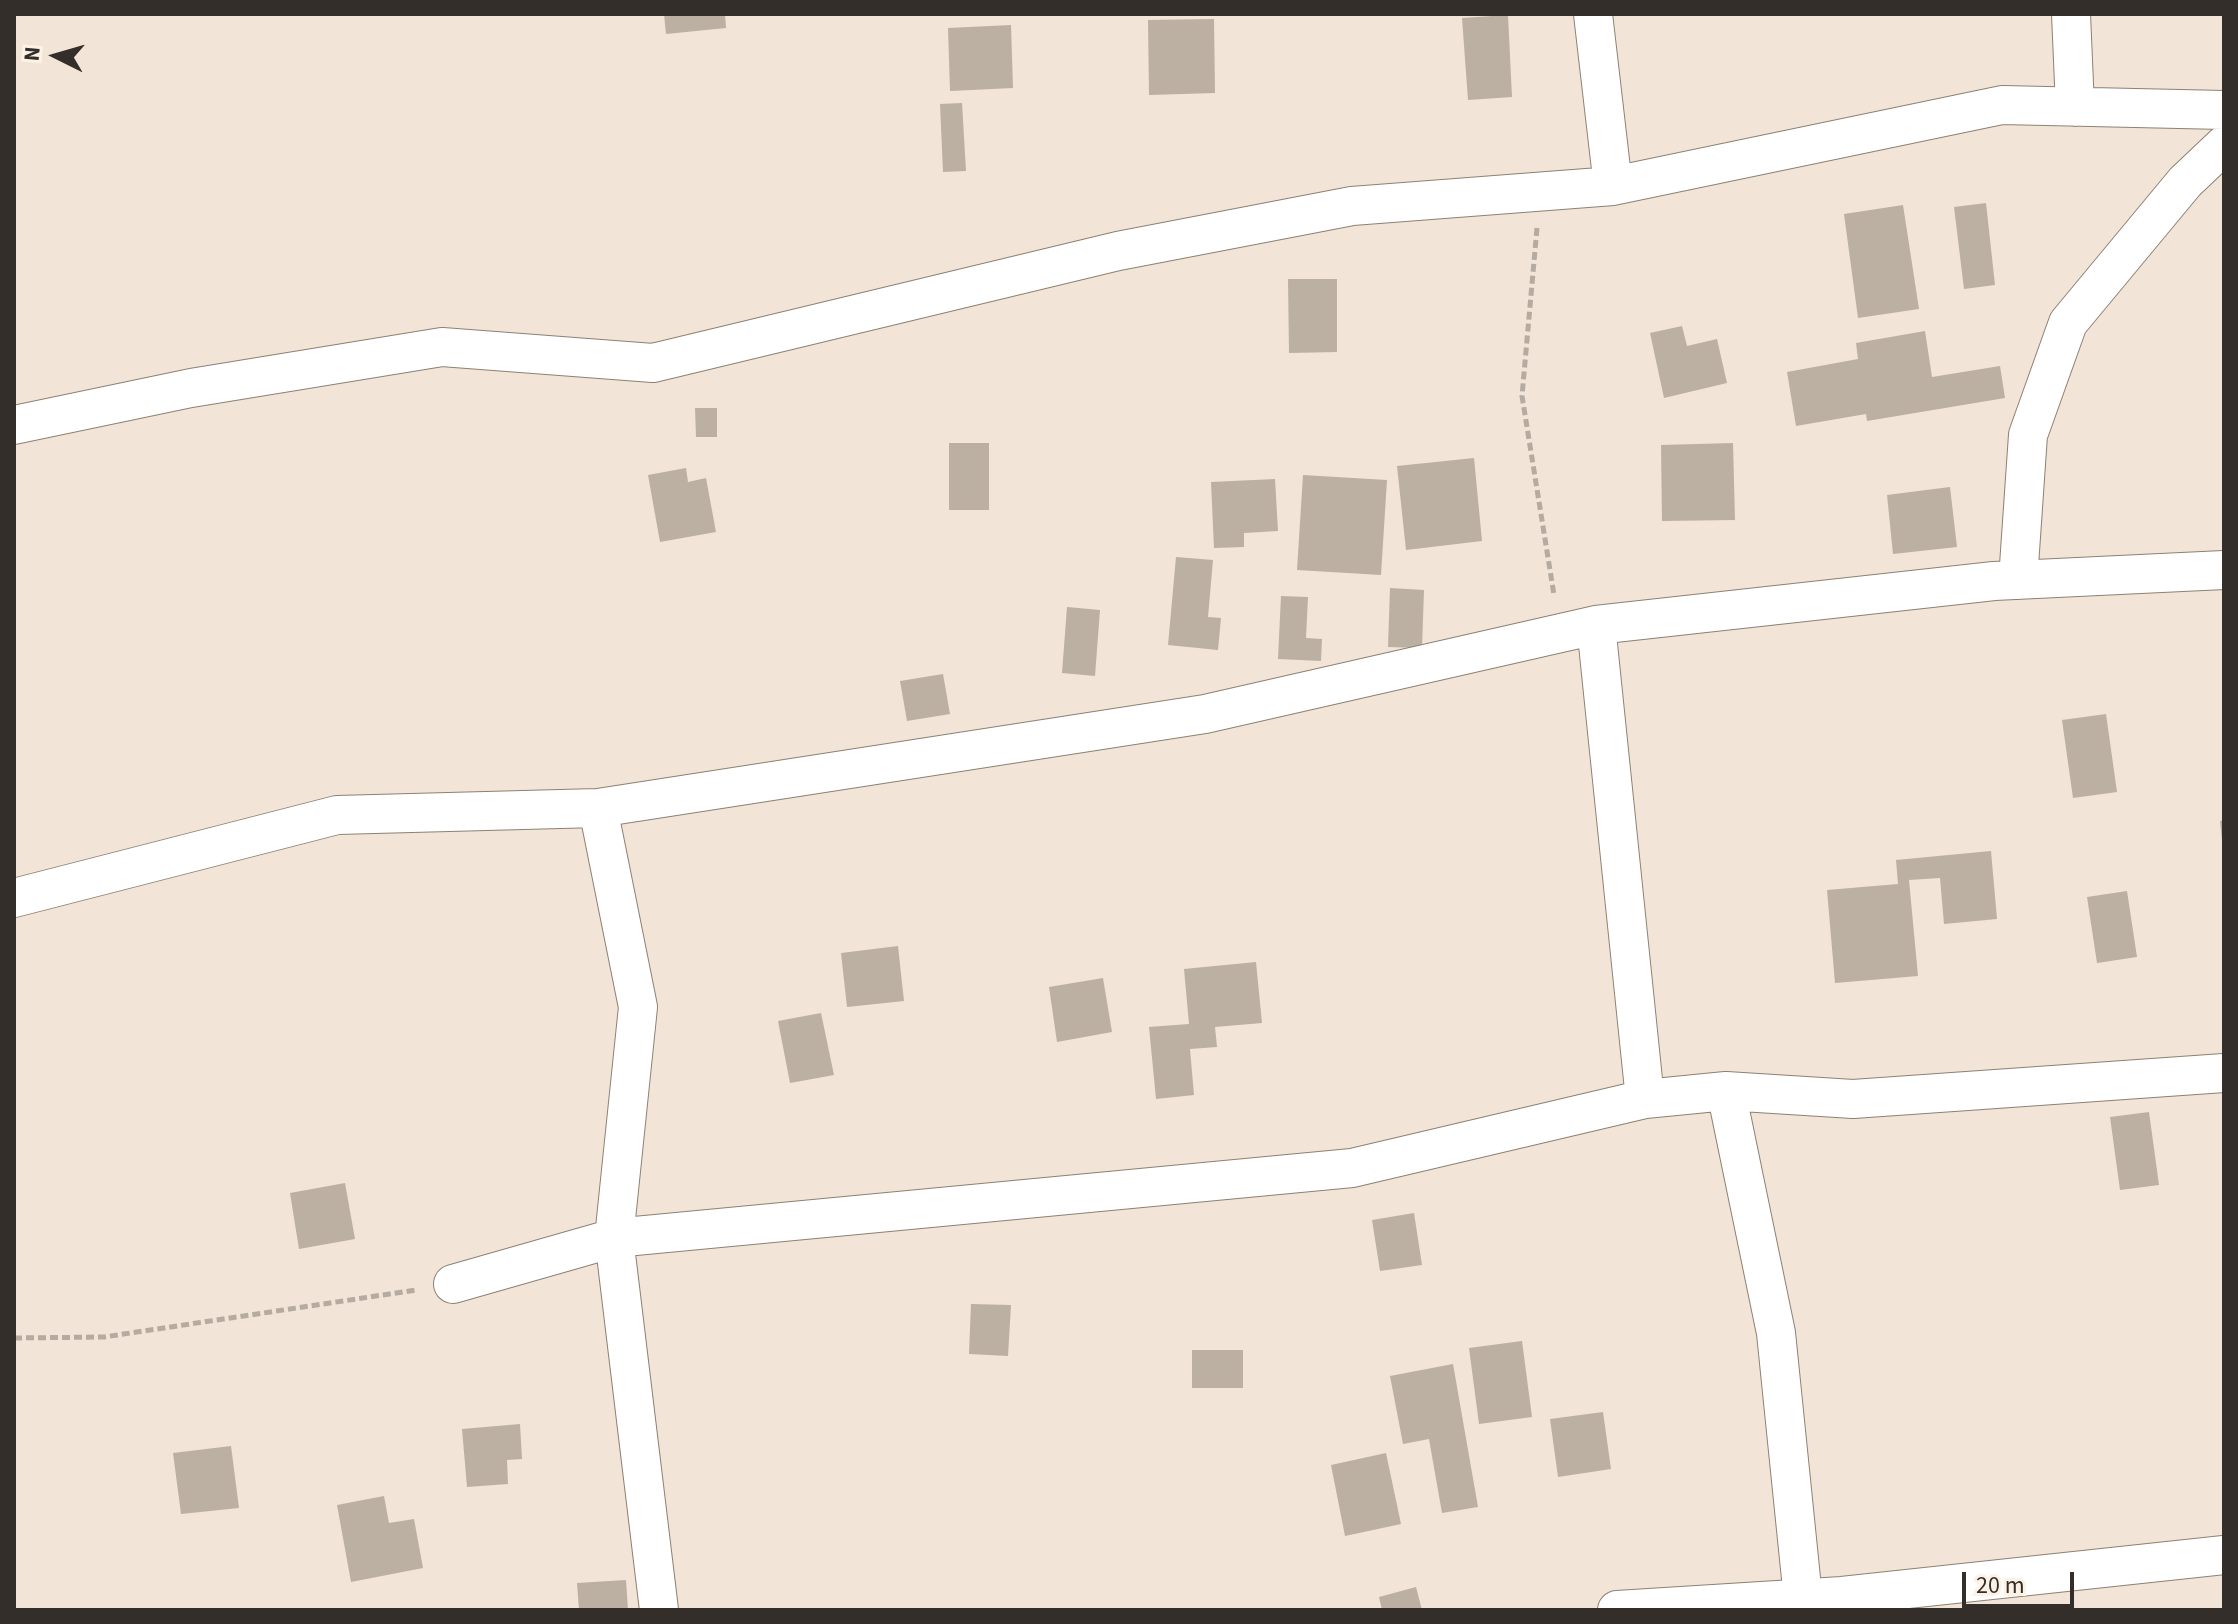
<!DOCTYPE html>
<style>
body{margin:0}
#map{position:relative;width:2238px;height:1624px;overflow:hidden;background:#f2e4d6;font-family:"Source Sans 3",sans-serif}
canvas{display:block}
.frame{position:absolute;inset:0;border:16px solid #332e29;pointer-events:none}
.north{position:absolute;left:16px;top:16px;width:80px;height:80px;-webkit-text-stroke:6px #fdf2e6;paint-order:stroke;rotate:275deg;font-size:22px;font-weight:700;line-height:32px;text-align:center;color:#332e29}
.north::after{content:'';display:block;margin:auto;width:28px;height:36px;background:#332e29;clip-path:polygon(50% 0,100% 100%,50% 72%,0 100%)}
.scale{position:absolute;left:1962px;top:1572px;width:112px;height:36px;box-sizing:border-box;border:4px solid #332e29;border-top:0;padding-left:10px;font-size:24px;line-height:28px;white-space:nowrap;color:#332e29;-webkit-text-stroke:6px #fdf2e6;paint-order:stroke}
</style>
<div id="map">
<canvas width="2238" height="1624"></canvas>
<div class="frame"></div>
<div class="north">N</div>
<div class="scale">20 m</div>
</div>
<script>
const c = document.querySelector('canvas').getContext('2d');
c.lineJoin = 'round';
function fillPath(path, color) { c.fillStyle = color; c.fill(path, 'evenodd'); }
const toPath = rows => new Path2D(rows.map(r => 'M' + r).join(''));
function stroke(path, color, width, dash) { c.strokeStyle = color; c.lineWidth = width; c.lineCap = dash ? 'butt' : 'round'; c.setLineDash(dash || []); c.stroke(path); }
const building = toPath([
 [664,14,725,14,726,28,666,34],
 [1508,15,1512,97,1468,100,1462,18],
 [1214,19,1215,93,1149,95,1148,20],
 [1011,25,1013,88,950,91,948,28],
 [962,103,966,171,943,172,940,104],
 [1986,203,1995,285,1964,289,1954,207],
 [1903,205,1919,309,1858,318,1844,214],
 [1288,279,1337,279,1337,352,1289,353],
 [1682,326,1687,346,1717,339,1727,383,1664,398,1650,333],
 [1925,331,1932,377,2000,366,2005,398,1867,421,1866,414,1796,426,1787,372,1858,359,1856,343],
 [695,408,717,408,717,437,696,437],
 [949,443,989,443,989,510,949,510],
 [1733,443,1735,520,1662,521,1661,445],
 [1474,458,1482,541,1406,550,1397,466],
 [686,468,688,482,706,478,716,532,660,542,648,475],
 [1303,475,1387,480,1381,575,1297,570],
 [1275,479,1278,531,1244,533,1244,547,1214,548,1211,482],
 [1950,487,1957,547,1893,554,1887,495],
 [1176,557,1213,560,1208,617,1221,618,1218,650,1168,645],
 [1390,588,1424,590,1422,648,1388,647],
 [1281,596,1308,597,1306,638,1322,639,1321,661,1278,659],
 [1067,607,1100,610,1095,676,1062,673],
 [943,674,950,714,907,721,900,681],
 [2106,714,2117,792,2073,798,2062,720],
 [2224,820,2224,840,2222,840,2220,821],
 [1991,851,1997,919,1944,924,1940,878,1909,880,1918,976,1835,983,1827,890,1898,884,1896,860],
 [2127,891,2137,957,2097,963,2087,897],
 [898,946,904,1001,847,1007,841,953],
 [1256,962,1262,1023,1215,1027,1217,1047,1190,1049,1194,1095,1156,1099,1149,1027,1189,1024,1184,969],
 [1103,978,1112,1032,1057,1042,1049,987],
 [821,1013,834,1075,790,1083,778,1021],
 [2149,1112,2159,1185,2120,1190,2110,1117],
 [345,1183,355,1239,299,1249,290,1193],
 [1414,1213,1422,1265,1380,1271,1372,1220],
 [971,1304,1011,1305,1008,1356,969,1354],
 [1522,1341,1532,1417,1479,1424,1469,1348],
 [1192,1350,1243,1350,1243,1388,1192,1388],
 [1453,1364,1478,1507,1442,1513,1429,1439,1403,1444,1390,1376],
 [1603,1412,1611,1469,1558,1477,1550,1419],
 [520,1424,522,1459,507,1460,508,1484,467,1487,462,1429],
 [231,1446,239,1508,181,1514,173,1453],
 [1386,1453,1401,1524,1345,1536,1331,1465],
 [384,1496,389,1523,414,1519,423,1568,351,1582,337,1505],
 [626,1580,628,1610,579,1610,577,1583],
 [1416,1587,1422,1610,1382,1610,1379,1597]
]);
const path = toPath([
 [1537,228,1522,396,1554,595],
 [14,1338,104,1337,416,1290]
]);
const minor = toPath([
 [1593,14,1613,186],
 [2071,14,2075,107],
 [14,425,191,388,442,347,653,363,1118,251,1352,206,1613,186,2002,105,2224,110],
 [2018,580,2028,435,2068,323,2185,182,2224,145],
 [1596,625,1645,1099],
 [14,898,337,815,598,808],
 [1726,1091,1776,1333,1803,1598],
 [453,1284,614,1238,638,1007,598,808,1205,714,1596,625,1994,581,2224,570],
 [659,1610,614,1238,1352,1168,1645,1099,1726,1091,1853,1099,2224,1073],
 [1617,1610,1842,1596,2224,1555]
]);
fillPath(building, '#bcb0a2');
stroke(minor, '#8d8174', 40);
stroke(path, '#b6aba0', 5, [8, 4]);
stroke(minor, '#fff', 38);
</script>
